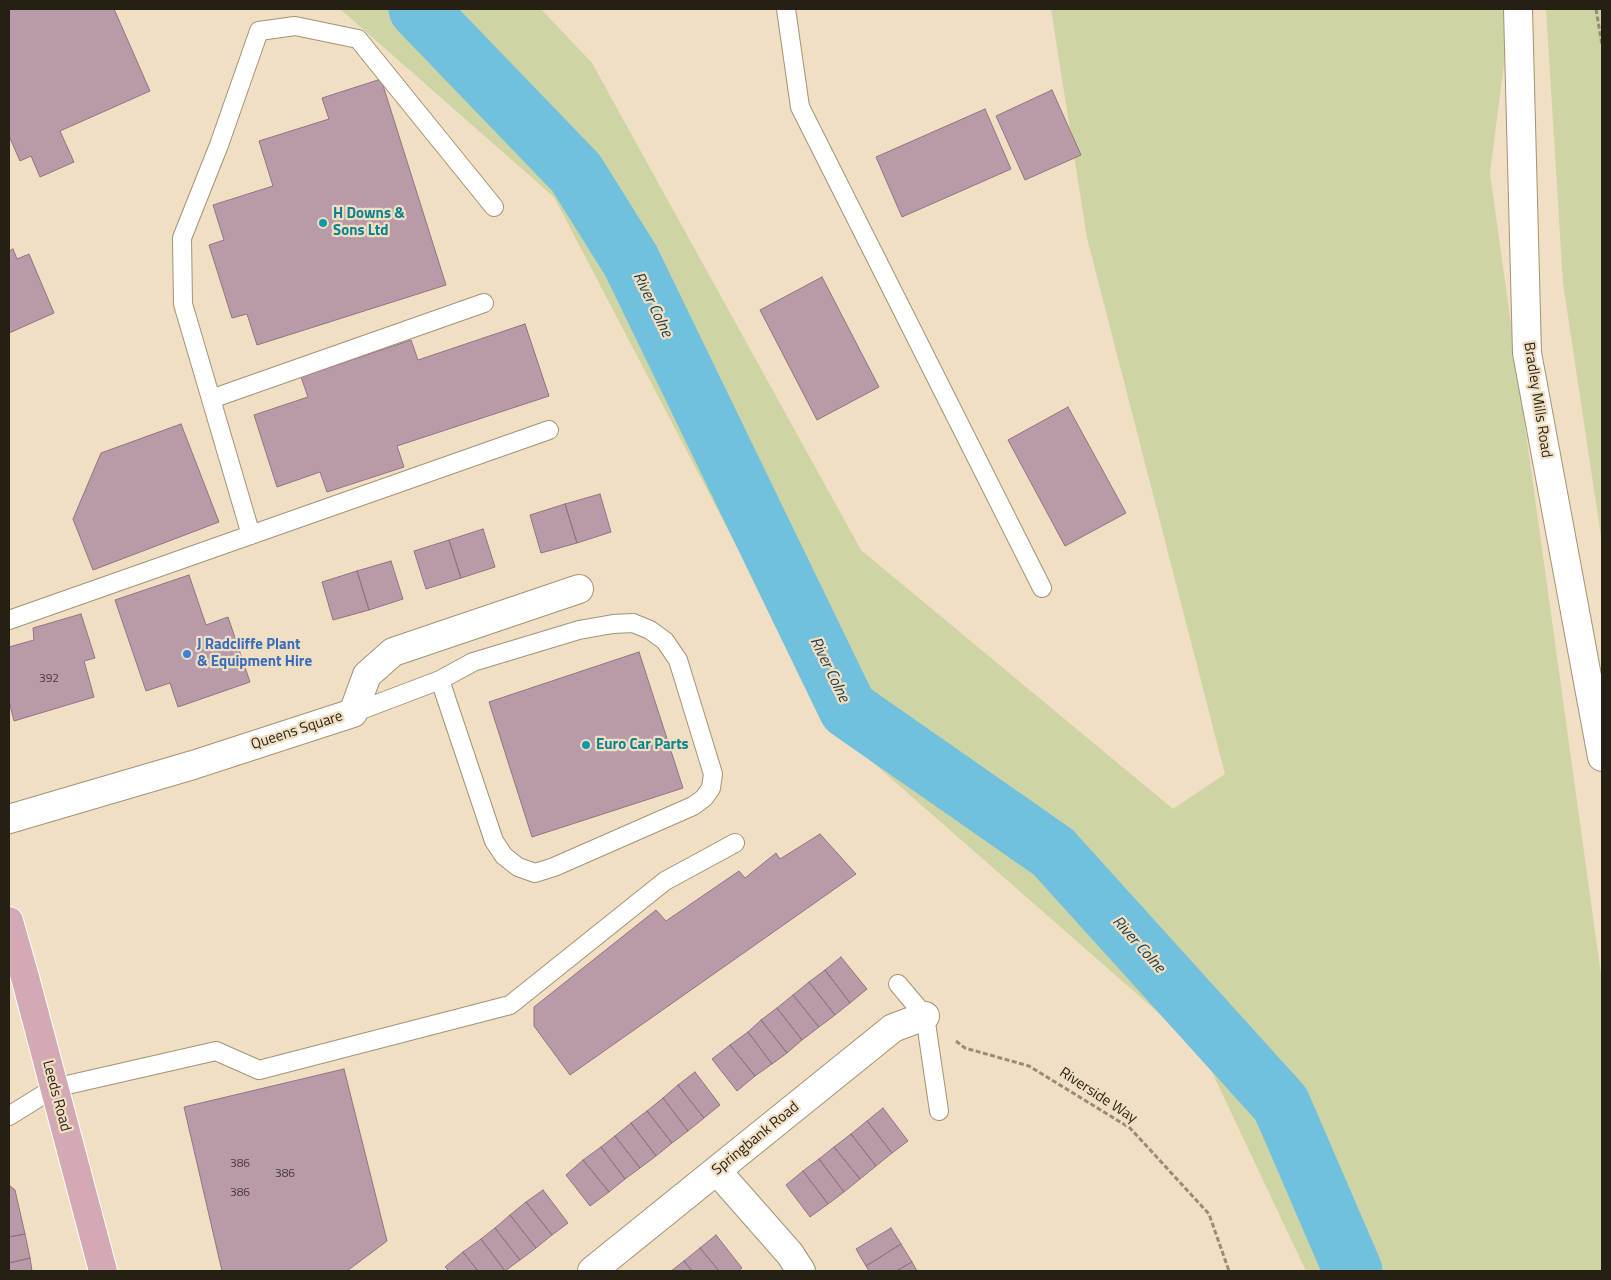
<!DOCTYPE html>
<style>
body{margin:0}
#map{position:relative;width:1611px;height:1280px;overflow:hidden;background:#f0dfc2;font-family:"Titillium Web",sans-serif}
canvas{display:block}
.frame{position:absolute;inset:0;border:10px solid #251f14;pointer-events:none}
</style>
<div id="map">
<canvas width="1611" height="1280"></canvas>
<div class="frame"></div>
</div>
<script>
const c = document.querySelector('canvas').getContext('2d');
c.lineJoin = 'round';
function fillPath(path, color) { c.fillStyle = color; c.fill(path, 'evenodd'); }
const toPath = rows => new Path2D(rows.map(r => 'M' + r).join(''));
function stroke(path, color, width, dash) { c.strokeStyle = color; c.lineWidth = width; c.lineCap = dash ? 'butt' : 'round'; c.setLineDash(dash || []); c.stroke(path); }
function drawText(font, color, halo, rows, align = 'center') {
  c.font = font + ' "Titillium Web",sans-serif'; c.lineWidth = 4.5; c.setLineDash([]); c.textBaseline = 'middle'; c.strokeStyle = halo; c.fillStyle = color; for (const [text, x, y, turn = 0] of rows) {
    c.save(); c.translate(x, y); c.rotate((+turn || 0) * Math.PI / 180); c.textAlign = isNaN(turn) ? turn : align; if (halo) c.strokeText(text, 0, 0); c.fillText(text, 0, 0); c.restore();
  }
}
const green = toPath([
 [340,9,541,9,592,63,861,550,1173,809,1225,774,1087,238,1051,9,1511,9,1490,173,1602,982,1602,1271,1306,1271,1202,1051,830,725,554,197],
 [1546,9,1602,9,1602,543,1563,283]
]);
const river = toPath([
 [418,9,576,173,631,261,848,709,1053,852,1281,1104,1353,1271]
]);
const building = toPath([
 [9,9,114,9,150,91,60,131,74,162,40,177,31,156,20,161,9,136,9,9],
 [381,79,446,285,257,345,247,314,232,318,209,245,224,240,213,205,273,186,259,141,329,119,322,98,381,79],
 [1052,90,1081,155,1025,180,996,116,1052,90],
 [985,109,1011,169,902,217,876,157,985,109],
 [13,249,17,259,29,254,54,313,9,333,9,251,13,249],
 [822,277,879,387,817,420,760,310,822,277],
 [525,324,549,396,397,446,404,467,327,492,320,472,277,487,254,415,308,397,301,377,411,340,418,360,525,324],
 [1068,407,1126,513,1065,546,1008,440,1068,407],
 [181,424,219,522,93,570,73,519,101,453,181,424],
 [600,494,611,532,577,543,565,504,600,494],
 [565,504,577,543,541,553,530,515,565,504],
 [483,529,495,567,461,578,449,540,483,529],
 [449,540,461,578,426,589,414,551,449,540],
 [391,561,403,599,369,610,357,571,391,561],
 [357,571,369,610,333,620,322,582,357,571],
 [189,575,206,625,228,617,250,682,178,707,170,683,146,691,115,600,189,575],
 [81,614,95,658,84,661,94,697,14,721,9,701,9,647,34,640,33,628,81,614],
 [639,652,683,788,532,837,489,702,639,652],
 [820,834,856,874,570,1075,534,1026,534,1007,656,910,666,921,739,871,745,878,776,853,780,859,820,834],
 [841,957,867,989,850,1003,825,970,841,957],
 [825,970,850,1003,835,1015,809,982,825,970],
 [809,982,835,1015,819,1027,793,995,809,982],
 [793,995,819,1027,802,1040,777,1008,793,995],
 [777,1008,802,1040,787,1053,761,1020,777,1008],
 [761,1020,787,1053,772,1064,748,1032,761,1020],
 [748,1032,772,1064,755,1076,730,1045,748,1032],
 [730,1045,755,1076,737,1091,712,1059,730,1045],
 [344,1069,387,1241,347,1271,222,1271,184,1107,344,1069],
 [695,1072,720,1105,704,1118,678,1085,695,1072],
 [678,1085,704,1118,688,1131,663,1098,678,1085],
 [663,1098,688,1131,672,1143,647,1111,663,1098],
 [883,1108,908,1141,892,1153,867,1121,883,1108],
 [647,1111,672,1143,656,1156,631,1123,647,1111],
 [867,1121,892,1153,876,1166,851,1134,867,1121],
 [631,1123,656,1156,640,1168,615,1136,631,1123],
 [851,1134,876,1166,860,1179,834,1147,851,1134],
 [615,1136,640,1168,625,1179,601,1147,615,1136],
 [601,1147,625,1179,609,1192,583,1160,601,1147],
 [834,1147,860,1179,844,1192,819,1159,834,1147],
 [819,1159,844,1192,828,1204,803,1171,819,1159],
 [583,1160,609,1192,590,1206,566,1175,583,1160],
 [803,1171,828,1204,810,1217,786,1185,803,1171],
 [9,1185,15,1190,25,1234,9,1237,9,1185],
 [543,1190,568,1223,552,1235,526,1202,543,1190],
 [526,1202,552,1235,536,1248,510,1215,526,1202],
 [510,1215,536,1248,520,1260,495,1228,510,1215],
 [495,1228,520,1260,505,1271,481,1239,495,1228],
 [891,1228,901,1244,866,1266,856,1249,891,1228],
 [25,1234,30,1258,9,1263,9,1237,25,1234],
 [716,1235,742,1268,738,1271,719,1271,700,1248,716,1235],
 [481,1239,505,1271,478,1271,463,1252,481,1239],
 [901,1244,912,1262,896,1271,869,1271,866,1266,901,1244],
 [700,1248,719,1271,692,1271,684,1261,700,1248],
 [463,1252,478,1271,449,1271,445,1267,463,1252],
 [30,1258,32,1271,9,1271,9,1263,30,1258],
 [684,1261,692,1271,671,1271,684,1261],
 [912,1262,917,1271,896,1271,912,1262]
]);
const path = toPath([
 [1596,9,1602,45],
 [956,1041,965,1048,1029,1066,1130,1128,1209,1214,1229,1271]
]);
const service = toPath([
 [786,9,800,107,1042,588],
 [211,399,484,303],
 [251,535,183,304,182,238,219,145,259,31,295,26,358,39,494,207],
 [9,620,549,430],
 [353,713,440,680,473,662,579,630,613,624,633,623,650,630,665,641,678,660,713,774,711,788,704,798,693,806,554,867,535,873,518,867,504,856,494,841,440,680],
 [898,984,925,1016,939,1111],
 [9,1116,54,1088,216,1051,259,1070,510,1005,665,881,735,843]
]);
const minor = toPath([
 [1518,9,1527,353,1602,757],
 [9,819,193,765,353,713,367,675,393,652,579,589],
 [717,1171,790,1254,801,1271],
 [592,1271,893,1028,925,1016]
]);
const primary = toPath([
 [9,921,26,981,103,1271]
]);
const markers = [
 [323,223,5,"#0f9aa8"],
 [187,654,5,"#3f7fe0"],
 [586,745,5,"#0f9aa8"]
];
const numberNames = [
 ["392",49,679],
 ["386",240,1164],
 ["386",285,1174],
 ["386",240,1193]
];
const cultureNames = [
 ["H Downs &",333,214],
 ["Sons Ltd",333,231],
 ["Euro Car Parts",596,745]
];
const streetNames = [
 ["Bradley Mills Road",1537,400,81],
 ["Queens Square",297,731,-18],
 ["Leeds Road",56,1096,75],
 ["Riverside Way",1098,1096,33],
 ["Springbank Road",756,1139,-39]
];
const shopNames = [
 ["J Radcliffe Plant",197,645],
 ["& Equipment Hire",197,662]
];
const waterNames = [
 ["River Colne",652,305,64],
 ["River Colne",829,670,64],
 ["River Colne",1138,945,48]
];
fillPath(green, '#cfd4a4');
stroke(river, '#71c0dd', 59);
fillPath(building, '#b99aa9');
stroke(building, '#917382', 1);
stroke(service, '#a39377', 20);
stroke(minor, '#a39377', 30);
stroke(primary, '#fff', 30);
stroke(path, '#988c77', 3, [5, 2.5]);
stroke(service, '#fff', 18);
stroke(minor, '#fff', 28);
stroke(primary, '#d3a9b4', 28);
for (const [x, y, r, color] of markers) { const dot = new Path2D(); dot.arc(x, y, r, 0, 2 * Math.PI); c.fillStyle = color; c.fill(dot); stroke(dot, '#f0dfc2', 2); }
drawText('12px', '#4a3e39', null, numberNames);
drawText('bold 15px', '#0d838f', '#f0dfc2', cultureNames, 'left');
drawText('15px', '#251f14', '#f0dfc2', streetNames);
drawText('bold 15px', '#366cbe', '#f0dfc2', shopNames, 'left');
drawText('italic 16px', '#1a3e4b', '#f0dfc2', waterNames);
</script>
